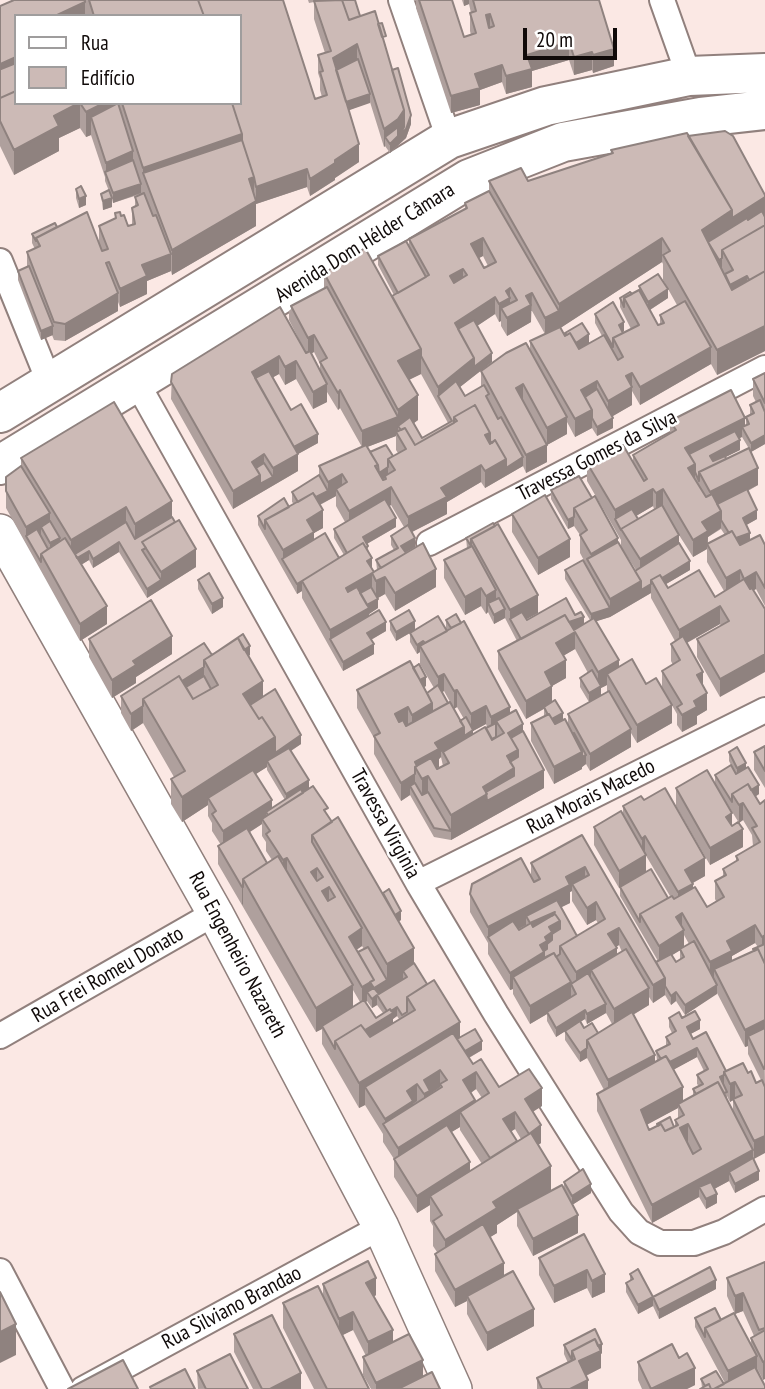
<!DOCTYPE html>
<meta charset="utf-8">
<style>
body{margin:0}
#map{position:relative;width:765px;height:1389px;overflow:hidden;background:#fbe8e4;font-family:"PT Sans Narrow",sans-serif}
canvas{display:block}
.legend{position:absolute;left:14px;top:14px;width:228px;height:91px;box-sizing:border-box;background:#fff;border:2px solid #9f9d9d;margin:0;padding:9px 12px;list-style:none;font-size:21px;color:#100a09}
.legend li{display:flex;align-items:center;gap:14px;height:35px}
.legend b{width:35px;border:2px solid #9f9d9d}
.scale{position:absolute;left:523px;top:28px;width:94px;height:32px;box-sizing:border-box;border:4px solid #100a09;border-top:0;padding-left:9px;font-size:21px;line-height:24px;white-space:nowrap;color:#100a09;-webkit-text-stroke:5px #fff;paint-order:stroke}
</style>
<div id="map">
<canvas width="765" height="1389"></canvas>
<ul class="legend">
<li><b style="height:9px;background:#fff"></b>Rua</li>
<li><b style="height:19px;background:#ccbab6"></b>Edifício</li>
</ul>
<div class="scale">20 m</div>
</div>
<script>
const c = document.querySelector('canvas').getContext('2d');
c.lineJoin = 'round';
const toPath = rows => new Path2D(rows.map(r => 'M' + r).join(''));
function stroke(path, color, width, dash) { c.strokeStyle = color; c.lineWidth = width; c.lineCap = dash ? 'butt' : 'round'; c.setLineDash(dash || []); c.stroke(path); }
function fillPath(path, color) { c.fillStyle = color; c.fill(path, 'evenodd'); }
function drawText(font, color, halo, rows, align = 'center') {
  c.font = font + ' "PT Sans Narrow",sans-serif'; c.lineWidth = 5; c.setLineDash([]); c.textBaseline = 'middle'; c.strokeStyle = halo; c.fillStyle = color; for (const [text, x, y, turn = 0] of rows) {
    c.save(); c.translate(x, y); c.rotate((+turn || 0) * Math.PI / 180); c.textAlign = isNaN(turn) ? turn : align; if (halo) c.strokeText(text, 0, 0); c.fillText(text, 0, 0); c.restore();
  }
}
const street = toPath([
 [401,0,449,139],
 [662,0,689,76],
 [0,261,50,384],
 [137,383,418,883,496,1014,621,1212,639,1232,660,1243,694,1243,724,1232,765,1209],
 [429,543,765,368],
 [418,883,765,710],
 [0,1036,215,913],
 [0,1271,62,1389],
 [83,1389,381,1227]
]);
const secondary = toPath([
 [0,532,215,913,381,1227,454,1389]
]);
const primary = toPath([
 [0,413,449,139,546,106,689,76,765,73],
 [0,465,469,179,563,142,701,117,765,110]
]);
const wall = toPath([
 [14,0,283,0,315,99,322,97,320,90,320,79,318,73,318,55,325,53,314,19,314,2,309,3,308,0,355,0,360,16,386,45,385,46,392,70,411,124,406,138,390,153,385,146,384,147,370,102,349,110,359,162,335,178,335,180,310,196,307,187,256,204,256,226,172,275,171,271,147,281,147,294,120,307,118,302,118,311,65,341,54,340,52,335,41,340,18,280,18,271,27,267,27,252,35,249,32,243,32,234,57,227,99,244,99,226,115,218,115,213,121,216,128,226,132,225,132,208,135,207,135,197,141,194,113,203,112,199,112,207,103,210,101,194,109,191,105,181,105,177,91,135,86,137,80,128,59,138,59,151,14,175,0,146,0,121],
 [16,16,240,16,240,103,16,103],
 [414,0,452,0,464,37,471,35,470,31,470,13,471,13,469,4,464,6,462,0,599,0,614,66,593,73,592,70,574,75,569,60,532,71,532,87,506,94,502,82,480,90,480,105,451,113,416,8,416,1,414,1],
 [611,150,764,215,765,351,717,375,711,364,640,405,632,391,632,405,612,416,613,428,597,436,592,428,575,437,567,422,567,434,547,445,547,462,526,473,523,466,485,488,481,482,447,502,447,514,412,532,415,547,405,553,436,587,395,611,385,594,378,598,378,608,369,614,369,616,386,631,371,640,374,654,343,671,302,598,302,591,297,594,258,525,258,516,289,507,294,504,292,502,292,492,319,475,319,466,362,447,340,408,338,410,327,392,327,402,313,409,296,379,285,385,279,374,273,377,291,410,318,443,298,454,298,471,233,509,171,399,172,374,306,353,289,320,289,311,291,309,291,306,324,289,324,273,392,296,394,295,378,265,378,256,409,247,409,239,465,209,465,203,489,191,489,181,528,181,611,154],
 [483,256,488,266,484,268,479,258],
 [662,262,663,264,663,280,677,305,660,315,660,325,658,325,650,310,668,298,639,286,639,290,632,294,620,298,620,307,631,329,623,333,622,332,624,331,595,314,595,323,602,336,589,343,565,333,565,336,560,328],
 [531,311,532,311,545,334,530,341,530,352,481,371,481,387,465,396,460,387,492,362,477,326,495,314,499,322,501,321,501,326,507,336,531,322],
 [314,352,320,364,320,371,311,354],
 [421,374,448,423,422,438,414,423,418,420,409,380],
 [396,436,396,450,398,453,393,456,370,452,367,447],
 [336,496,336,506,345,522,334,529,334,538,344,555,339,558,314,540,314,533,323,528,320,505],
 [391,505,404,527,391,536,391,545,394,550,376,560,377,570,374,572,372,568,367,544,396,527,389,506],
 [76,189,86,205,79,208,76,198],
 [765,373,765,444,751,452,742,437,739,438,740,450,725,457,726,459,758,485,748,491,757,519,746,525,750,540,765,545,765,606,756,589,754,590,720,697,697,657,697,639,721,626,720,624,687,643,703,686,707,710,697,716,697,724,682,732,677,725,677,714,662,688,662,671,673,665,671,661,671,644,675,641,651,598,651,593,610,617,596,621,619,667,646,684,672,723,637,743,631,733,631,747,590,771,586,764,582,767,582,769,554,784,531,741,531,723,544,717,544,709,526,719,498,669,498,651,517,641,505,618,494,624,488,612,486,614,481,606,465,615,444,578,444,560,467,548,466,538,493,523,538,613,526,619,527,620,575,615,584,624,590,620,565,579,565,570,587,567,587,566,580,553,580,535,574,526,568,529,551,499,551,490,592,498,635,571,636,570,621,547,621,540,587,481,587,463,633,463,633,455,670,434,670,421,745,426,746,426,746,417,750,415,750,405,756,402,753,396,753,379],
 [653,506,654,509,638,519,636,516],
 [721,529,725,535,708,544,708,537],
 [679,535,693,557,707,549,707,562,724,591,715,597,668,588,666,584,690,570,679,543],
 [575,649,588,673,580,678,580,687,589,702,568,714,568,725,563,720,552,702,552,686,566,678,563,656],
 [607,685,607,692,601,695,601,688],
 [21,458,172,517,196,567,147,598,119,552,93,568,89,560,81,565,107,624,80,641,6,508,6,477,21,466],
 [512,514,570,557,538,575,512,532],
 [198,580,223,607,212,614,198,589],
 [446,620,523,731,544,788,451,840,434,837,410,795,401,801,374,754,374,738,357,708,357,690,413,668,426,686,424,687,427,693,434,688,420,664,420,652,417,654,410,642,410,633,396,641,390,630,390,621,415,630,446,629],
 [444,691,454,709,457,707,464,719,460,721,442,692],
 [486,724,487,727,473,734,473,731],
 [441,757,443,766,437,769,436,768,439,767,439,759],
 [89,639,172,654,136,677,136,683,112,698,89,657],
 [211,654,250,655,248,656,263,697,301,744,291,751,309,789,401,920,399,921,414,963,460,1037,482,1050,469,1058,473,1064,499,1087,542,1106,532,1111,541,1143,538,1145,551,1191,564,1189,564,1182,591,1193,572,1205,578,1233,533,1256,517,1226,517,1212,497,1225,497,1233,490,1237,504,1276,534,1326,487,1351,467,1314,467,1301,455,1307,435,1271,435,1254,437,1252,433,1246,433,1226,430,1221,430,1205,417,1213,394,1177,394,1159,383,1142,383,1134,365,1105,359,1108,322,1044,322,1029,316,1032,218,864,218,846,221,845,212,831,212,823,208,816,208,805,182,822,171,804,171,779,174,777,143,723,131,731,121,713,121,696],
 [267,767,267,770,285,800,272,809,255,774],
 [262,824,262,836,266,842,266,851,272,860,267,863,250,832],
 [362,946,364,949,358,952,356,950],
 [353,990,360,1002,353,1007],
 [367,1001,372,1008,377,1005,383,1013,376,1018,365,1003],
 [397,1016,399,1019,393,1023,393,1019],
 [476,1089,482,1098,475,1102,471,1093],
 [460,1127,460,1130,482,1164,470,1171,451,1132],
 [515,1129,521,1139,517,1142,511,1131],
 [765,746,765,788,754,770,754,752],
 [729,752,746,768,759,794,755,797,760,804,765,1086,754,1159,753,1157,753,1158,759,1180,735,1193,729,1181,714,1189,717,1203,706,1209,699,1197,652,1223,597,1111,597,1094,604,1090,587,1058,580,1062,565,1040,565,1031,556,1037,547,1021,547,1014,530,1024,513,994,513,989,510,990,488,954,488,943,470,912,470,894,531,877,531,863,582,835,656,962,658,961,620,896,620,888,619,888,594,845,594,827,623,815,623,806,644,800,705,876,693,883,693,888,707,907,716,901,715,899,715,881,723,877,723,869,736,861,736,856,753,846,752,835,743,820,739,823,715,784,715,775,731,765,729,761],
 [645,854,670,896,668,898,646,872],
 [572,891,572,901,587,925,596,920,598,923,577,936,561,907,570,903,570,892],
 [684,935,689,944,684,947],
 [755,943,758,947,753,949,753,951,732,961,732,956],
 [619,945,622,952,617,955,616,947],
 [680,950,680,959,676,962,672,955],
 [560,963,572,983,571,984],
 [717,993,745,1047,748,1046,748,1054,761,1080,756,1083,748,1073,726,1071,693,1039,690,1034,700,1029,682,1018,669,1018,669,1027,672,1033,666,1037,666,1046,656,1051,657,1061,655,1062,633,1015,649,1005,649,997,653,1003,665,995,671,1005,676,1001,685,1015],
 [606,1013,612,1024,598,1033,584,1028,580,1022,585,1019,587,1024],
 [697,1057,704,1071,697,1075,697,1084,699,1086,693,1089,693,1096,683,1101,674,1069],
 [727,1096,730,1102,733,1100,733,1112,727,1099],
 [678,1108,678,1118,675,1120,675,1126,649,1130,647,1124],
 [676,788,743,847,710,865,676,806],
 [584,1234,605,1292,592,1298,587,1288,554,1303,539,1275,539,1258],
 [765,1262,763,1380,757,1368,765,1386,702,1388,701,1379,724,1384,725,1383,695,1327,695,1318,721,1320,751,1344,751,1338,754,1336,743,1311,735,1314,727,1296,727,1278],
 [630,1274,653,1306,638,1314,626,1292,626,1283,630,1281],
 [323,1284,376,1295,374,1297,393,1342,423,1377,440,1389,371,1389,363,1375,363,1357,366,1356,353,1330,342,1335,369,1389,314,1389,283,1328,283,1303,323,1297],
 [716,1289,659,1319,653,1306,653,1297],
 [234,1334,301,1389,253,1389,234,1352],
 [564,1345,602,1353,601,1354,601,1368,586,1376,588,1389,537,1389,537,1378,568,1363,564,1354],
 [679,1358,695,1385,687,1389,642,1389,638,1380,638,1362],
 [197,1371,248,1389,198,1389]
]);
const shadedWall = toPath([
 [464,0,469,0,469,4,464,6],
 [85,2,85,16,55,16],
 [490,14,490,31,486,15],
 [569,42,569,60,532,71,532,87,506,94,506,76,527,55],
 [357,44,357,61,335,74,333,58],
 [614,49,614,66,593,73,593,55],
 [592,52,592,70,574,75,574,57],
 [16,57,16,75,0,82,0,64],
 [502,65,502,82,480,90,480,105,451,113,451,96,475,74],
 [370,94,370,103,344,112,344,102],
 [80,103,80,128,59,138,59,151,14,175,14,150,54,116],
 [104,103,118,103,91,117,91,135,86,137,86,112],
 [404,110,411,115,411,124,406,138,390,153,390,144,385,137,385,146,384,147,384,129],
 [242,134,242,165,143,173,143,168],
 [359,144,359,162,335,178,335,180,310,196,310,179,335,160],
 [133,151,133,169,106,175,106,163],
 [307,169,307,187,256,204,256,226,172,275,172,250,249,179,254,177,254,202,256,201,256,187],
 [141,184,141,193,113,203,113,193],
 [86,196,86,205,79,208,79,199],
 [765,197,765,215,712,248,702,230,732,210],
 [112,198,112,207,103,210,103,201],
 [483,238,483,256,471,262,471,244],
 [662,238,662,262,559,329,545,336,545,318,559,311,559,304],
 [171,254,171,271,147,281,147,294,120,307,120,289,142,265],
 [722,258,722,267,719,269,719,260],
 [463,269,463,286,450,293,450,276],
 [747,276,747,293,727,304,727,286],
 [510,288,510,306,501,308,501,321,499,322,499,304,506,291],
 [668,289,668,298,648,311,648,302],
 [118,293,118,311,65,341,65,324],
 [532,293,531,322,507,336,507,318,526,296],
 [495,297,495,314,459,338,455,323],
 [624,322,624,331,619,334,619,325],
 [53,326,53,335,41,340,41,331],
 [765,326,765,351,717,375,717,350],
 [589,334,589,343,572,354,572,345],
 [314,335,314,352,308,355,308,338],
 [711,347,711,364,640,405,640,387],
 [421,349,421,374,398,385,398,361],
 [492,353,492,362,474,376,474,367],
 [279,356,279,374,256,387,252,372],
 [474,358,474,376,441,402,438,396,438,387],
 [296,361,296,379,285,385,285,367],
 [632,373,632,405,608,419,608,401,626,376],
 [597,381,597,399,585,406,581,390],
 [327,384,327,402,313,409,313,392],
 [523,384,523,402,516,388],
 [340,390,340,408,338,410,338,393],
 [418,395,418,420,402,432,398,426,398,435,396,432,396,436,362,449,362,431,398,417,398,410],
 [592,410,592,428,575,437,575,419],
 [567,417,567,434,547,445,547,462,526,473,526,455,547,445,547,428],
 [613,418,613,428,597,436,597,427],
 [745,418,745,432,742,427,742,437,689,463,685,448],
 [490,433,490,450,485,435],
 [318,434,318,443,298,454,298,471,233,509,233,491,260,475,273,477,273,468,290,449],
 [765,435,765,444,751,452,751,443],
 [740,440,740,450,710,465,710,456],
 [264,454,264,472,256,477,252,462],
 [523,457,523,466,485,488,485,471,506,459],
 [695,464,695,482,688,468],
 [481,465,481,482,447,502,447,514,408,534,408,517,441,488],
 [388,467,388,477,385,476,385,478,378,482,378,473],
 [758,468,758,485,710,509,710,492],
 [342,474,342,492,336,489,336,496,300,515,300,506,328,491,328,482],
 [391,487,391,505,349,529,349,511],
 [653,489,653,506,619,526,615,519,615,510],
 [663,489,663,507,656,511,656,493],
 [172,501,172,526,135,548,135,524],
 [126,507,126,532,89,551,89,560,74,569,71,556,71,540],
 [323,510,323,528,314,533,314,549,283,559,283,550,307,520],
 [757,510,757,519,743,527,743,518],
 [721,511,721,528,708,537,707,549,693,557,693,540,702,522],
 [50,513,50,531,41,527,41,536,30,542,26,536,26,527],
 [574,517,574,526,568,529,568,520],
 [396,518,396,527,363,546,363,537],
 [750,533,750,542,732,548,732,539],
 [679,535,679,553,640,577,640,559],
 [60,538,60,547,50,553,50,543],
 [415,538,415,547,401,555,401,546],
 [618,538,618,555,591,565,591,554],
 [570,539,570,557,538,575,538,558],
 [119,542,119,552,93,568,93,559],
 [196,549,196,567,161,589,161,572],
 [372,558,372,590,346,606,346,588,367,561],
 [690,561,690,570,656,590,652,583],
 [436,569,436,587,395,611,395,593],
 [740,570,740,587,726,595,726,578],
 [756,572,756,589,744,596,744,579],
 [385,577,385,594,376,599,376,581],
 [161,580,161,589,147,598,147,589],
 [641,581,651,584,651,593,610,617,591,623,591,614,610,608,610,599],
 [302,582,302,591,297,594,297,584],
 [481,588,481,606,465,615,465,597],
 [496,590,496,608,488,603,488,612,486,614,486,596],
 [538,595,538,613,514,626,510,619,510,610],
 [223,598,223,607,212,614,212,604],
 [378,599,378,608,369,614,369,626,330,639,330,630],
 [107,606,107,624,80,641,80,624],
 [720,606,720,624,679,647,679,630],
 [505,609,505,618,494,624,494,615],
 [584,617,584,626,565,632,565,623],
 [415,621,415,630,396,641,396,632],
 [386,622,386,631,367,642,367,633],
 [575,632,575,649,556,660,556,643],
 [172,636,172,654,136,677,136,683,112,698,112,680,133,661],
 [423,641,423,650,420,646,420,652,417,654,417,645],
 [374,644,374,654,343,671,343,662],
 [250,646,250,655,214,678,215,660],
 [765,654,765,672,720,697,720,679],
 [566,660,566,678,545,690,545,672],
 [619,660,619,678,607,674,607,685,601,688,601,695,589,702,589,693,598,688,598,672],
 [204,667,204,685,146,704],
 [703,672,703,689,697,675],
 [444,674,444,691,438,695,438,677],
 [426,677,426,686,417,691,417,682],
 [263,681,263,706,247,716,243,694],
 [552,686,552,704,526,719,526,701],
 [457,690,457,707,454,709,454,691],
 [707,693,707,710,697,716,697,724,682,732,682,715,694,701],
 [432,703,432,712,412,732,412,715],
 [672,705,672,723,637,743,637,725],
 [143,706,143,723,131,731,131,714],
 [486,706,486,724,473,731,473,739,464,745,464,736,471,731,471,714],
 [408,707,408,724,395,731,395,714],
 [510,707,510,724,496,721,496,732,491,734,491,717],
 [563,713,563,722,551,729,551,720],
 [523,724,523,749,544,770,544,788,451,840,451,815,507,764,503,732],
 [464,727,464,745,441,752,441,757,439,759,439,767,421,777,415,767,415,792,410,786,410,795,401,801,401,783,415,762,435,743],
 [631,729,631,747,590,771,590,754],
 [301,735,301,744,269,765,267,761,267,767,211,803,208,798,208,805,182,822,182,797,275,737],
 [582,752,586,755,586,764,582,767,582,769,554,784,554,767],
 [746,763,746,772,737,777,737,768],
 [428,776,428,801,422,804,422,779],
 [309,780,309,789,286,803,286,794],
 [759,785,759,794,743,804,743,820,739,823,739,805,735,800],
 [272,800,272,818,266,812,267,821,262,819,262,824,223,849,223,831],
 [732,813,732,831,726,817],
 [743,829,743,847,710,865,710,848],
 [645,836,645,854,642,856,642,839],
 [646,855,646,873,619,888,619,871],
 [287,858,287,875,283,878,283,860],
 [705,858,705,876,685,887,685,870],
 [585,867,585,884,572,884,572,891,570,892,570,903,530,923,526,916,526,925,492,943,488,937,488,927,566,877],
 [317,868,317,886,311,872],
 [693,884,693,902,678,910,678,892],
 [242,887,243,887,243,904,242,905],
 [329,887,329,905,322,891],
 [596,902,596,920,587,925,587,908],
 [401,911,401,920,389,928,389,919],
 [555,912,551,923,530,933,530,923],
 [682,913,682,931,676,917],
 [560,921,560,938,547,958,513,977,513,989,510,990,510,973,540,945,549,927],
 [755,925,755,943,732,956,732,968,714,969,714,977,710,979,710,962,727,941],
 [362,928,362,946,349,955,349,937],
 [619,928,619,945,608,952,608,934],
 [684,930,684,948,659,963,659,946],
 [765,935,765,953,762,954,762,937],
 [414,948,414,973,403,971,403,980,372,999,367,992,367,1001,362,1005,362,987,374,980,387,980,387,964],
 [617,948,617,965,591,970,591,980,576,989,576,972],
 [665,978,665,995,653,1003,653,985],
 [571,982,571,1000,530,1024,530,1006],
 [353,985,353,1010,322,1026,322,1029,316,1032,316,1008],
 [717,985,717,994,685,1015,685,1005],
 [649,988,649,1005,614,1026,614,1009],
 [676,992,676,1001,671,1005,671,996],
 [377,995,377,1005,372,1008,372,999],
 [606,1004,606,1013,587,1024,587,1014],
 [397,1007,397,1016,393,1019,393,1031,338,1047],
 [585,1010,585,1019,556,1037,556,1028],
 [700,1020,700,1029,687,1036,687,1027],
 [765,1020,765,1037,748,1036,748,1046,745,1047,745,1030],
 [460,1022,460,1047,365,1087,365,1105,359,1108,359,1083],
 [482,1041,482,1050,461,1062,461,1053],
 [587,1048,587,1058,580,1062,580,1053],
 [697,1048,697,1057,664,1075,664,1065],
 [655,1055,655,1073,608,1097,608,1080],
 [440,1070,440,1087,430,1094,430,1108,424,1112,424,1080],
 [476,1072,476,1089,463,1098,463,1080],
 [724,1075,724,1084,720,1087,720,1077],
 [735,1082,735,1099,730,1102,730,1084],
 [417,1084,417,1101,413,1104,413,1119,385,1127,385,1119,407,1091],
 [683,1087,683,1105,678,1104,678,1108,641,1128,641,1110],
 [542,1088,542,1106,525,1117,525,1099],
 [475,1100,475,1117,460,1112,460,1127,398,1165,398,1148],
 [515,1112,515,1129,503,1137,503,1119],
 [688,1124,688,1142,680,1146,680,1128],
 [541,1125,541,1143,529,1151,529,1134],
 [765,1136,765,1153,754,1159,754,1141],
 [753,1150,753,1168,729,1172,729,1181,703,1195,699,1187,699,1197,652,1223,652,1205],
 [470,1162,470,1179,430,1196,430,1205,417,1213,417,1196],
 [551,1166,551,1191,517,1209,517,1212,497,1225,497,1233,445,1265,445,1240,493,1202],
 [759,1171,759,1180,735,1193,735,1184],
 [591,1184,591,1193,572,1205,572,1196],
 [717,1194,717,1203,706,1209,706,1199],
 [578,1215,578,1233,533,1256,533,1239],
 [504,1263,504,1281,467,1296,467,1301,455,1307,455,1290],
 [587,1270,587,1288,554,1303,554,1286],
 [605,1274,605,1292,592,1298,592,1281],
 [376,1278,376,1295,366,1301,366,1283],
 [716,1280,716,1289,659,1319,659,1310],
 [743,1293,743,1311,735,1314,735,1296],
 [653,1297,653,1306,638,1314,638,1305],
 [534,1309,534,1326,487,1351,487,1333],
 [353,1312,353,1330,339,1337,339,1319],
 [16,1324,16,1355,0,1363,0,1332],
 [393,1330,393,1347,368,1359,368,1342],
 [602,1344,602,1353,601,1354,601,1368,579,1379,575,1359],
 [757,1356,757,1374,728,1388,728,1371],
 [423,1360,423,1378,400,1389,376,1389,376,1383],
 [765,1361,765,1379,763,1380,763,1362],
 [695,1368,695,1385,687,1389,653,1389],
 [301,1373,301,1389,270,1389],
 [588,1380,588,1389,570,1389]
]);
const building = toPath([
 [14,0,85,0,85,2,55,16,16,16,16,57,0,64,0,6,14,0],
 [89,0,198,0,204,16,94,16,89,0],
 [198,0,283,0,315,99,327,95,320,72,323,71,318,55,331,51,314,1,342,0,349,20,375,11,404,110,398,119,384,129,357,44,333,58,359,144,335,160,335,163,310,179,307,169,256,187,254,177,242,140,242,134,232,103,240,103,240,16,204,16,198,0],
 [342,0,355,0,360,16,349,20,342,0],
 [419,0,452,0,464,37,476,33,470,13,476,11,473,0,599,0,614,49,593,55,592,52,574,57,569,42,527,55,532,69,506,76,502,65,475,74,480,88,451,96,419,0],
 [490,14,494,26,489,28,486,15,490,14],
 [382,23,386,36,382,37,378,24,382,23],
 [358,59,370,94,346,102,336,70,358,59],
 [16,63,16,91,0,98,0,66,1,69,16,63],
 [398,68,411,115,406,129,399,136,404,127,404,110,392,70,398,68],
 [16,91,16,103,79,103,54,116,59,126,14,150,0,121,0,98,16,91],
 [80,103,104,103,86,112,80,103],
 [118,103,133,151,106,163,91,117,118,103],
 [122,103,232,103,242,134,143,168,122,103],
 [398,127,398,136,390,144,385,137,398,127],
 [725,131,733,136,765,195,765,197,732,218,732,210,688,136,725,131],
 [687,133,732,210,702,230,732,290,765,271,765,326,717,350,663,255,670,251,662,238,559,304,489,181,521,168,528,181,613,153,611,150,687,133],
 [242,140,254,177,249,179,256,201,172,250,143,173,242,140],
 [133,160,141,184,113,193,105,172,133,160],
 [81,186,86,196,79,199,76,189,81,186],
 [109,190,112,198,103,201,101,194,109,190],
 [489,191,559,311,545,318,532,293,526,296,531,305,507,318,501,308,517,300,510,288,506,291,510,298,499,304,495,297,455,323,474,358,438,387,421,356,421,349,392,296,429,275,409,239,467,208,465,203,489,191],
 [483,238,496,262,484,268,471,244,483,238],
 [463,269,467,275,454,283,450,276,463,269],
 [144,193,153,216,156,215,171,254,142,265,147,276,120,289,109,262,106,263,118,293,65,324,54,322,27,252,40,246,36,238,87,212,102,251,108,249,99,226,116,218,115,213,120,212,121,216,124,215,128,226,135,224,132,208,138,205,135,197,144,193],
 [762,211,765,217,765,225,722,250,722,258,719,260,708,242,747,218,748,220,762,211],
 [55,223,57,227,36,238,36,241,32,234,55,223],
 [765,225,765,271,749,280,747,276,730,285,725,274,733,270,722,250,765,225],
 [406,241,426,277,398,293,378,256,406,241],
 [365,248,421,349,398,361,418,395,398,410,324,273,365,248],
 [29,266,53,326,41,331,18,271,29,266],
 [658,274,668,289,648,302,639,286,658,274],
 [327,287,398,417,362,431,340,390,338,393,320,362,327,358,314,335,308,338,291,306,327,287],
 [639,290,658,325,664,323,660,315,685,301,711,347,640,387,632,373,626,376,632,387,608,401,597,381,581,390,592,410,575,419,530,341,560,327,565,336,570,333,579,349,604,335,618,360,623,357,613,338,639,325,624,298,639,290],
 [630,292,632,294,624,298,624,307,620,298,630,292],
 [613,302,624,322,619,325,623,333,613,338,613,347,595,314,613,302],
 [280,307,306,353,310,351,327,384,313,392,296,361,285,367,279,356,252,372,298,454,273,468,264,454,252,462,260,475,233,491,171,382,172,374,280,307],
 [474,320,492,353,474,367,474,358,458,329,474,320],
 [582,323,589,334,576,343,570,333,567,335,565,333,582,323],
 [526,343,567,417,547,428,523,384,516,388,547,445,526,455,481,371,506,353,526,343],
 [269,371,291,410,301,404,318,434,294,447,255,378,269,371],
 [765,373,765,403,753,379,765,373],
 [456,381,465,396,484,385,489,394,486,396,498,419,501,417,523,457,506,468,506,459,495,440,492,443,490,441,490,433,475,405,454,417,454,423,415,445,405,428,401,430,398,426,410,417,422,438,452,421,438,396,456,381],
 [597,389,613,418,597,427,592,418,592,410,585,397,597,389],
 [731,390,745,418,685,448,695,464,688,468,706,497,712,494,721,511,702,522,708,531,693,540,663,489,656,493,653,489,615,510,587,463,623,445,644,481,647,479,633,455,676,430,670,421,731,390],
 [760,400,765,412,765,435,751,443,742,427,749,424,746,417,754,413,750,405,760,400],
 [114,402,172,501,135,524,126,507,71,540,21,458,114,402],
 [475,405,490,433,485,435,490,444,495,440,506,459,485,471,481,465,441,488,447,497,408,517,391,487,349,511,336,489,347,482,342,474,328,482,319,466,366,445,378,465,375,466,383,480,386,479,385,476,395,470,388,459,406,449,396,432,405,428,415,445,457,421,454,417,475,405],
 [735,431,740,440,710,456,713,461,725,456,726,459,699,472,699,481,695,472,695,464,689,454,735,431],
 [386,445,393,456,388,459,388,467,379,473,378,465,370,452,386,445],
 [749,448,758,468,710,492,699,472,749,448],
 [264,463,273,477,260,484,260,475,256,468,264,463],
 [21,466,50,513,26,527,6,491,6,477,21,466],
 [319,475,328,491,316,497,313,493,298,502,292,492,319,475],
 [579,476,592,498,574,508,574,517,568,520,551,490,579,476],
 [747,489,757,510,743,518,750,533,736,538,732,531,729,533,721,520,721,511,717,504,747,489],
 [313,493,323,510,307,520,314,532,283,550,265,520,313,493],
 [545,495,570,539,538,558,512,514,545,495],
 [595,496,618,538,591,554,580,535,587,530,574,508,595,496],
 [284,498,289,507,265,520,265,529,258,516,284,498],
 [385,499,396,518,363,537,368,546,366,548,363,543,347,553,334,529,385,499],
 [662,505,679,535,640,559,621,529,662,505],
 [632,509,638,519,621,529,621,530,615,519,632,509],
 [172,517,175,522,142,542,146,548,142,550,161,580,147,589,119,542,93,559,89,551,77,558,75,554,126,522,135,539,172,517],
 [179,520,196,549,161,572,142,542,179,520],
 [50,521,60,538,50,543,41,527,50,521],
 [493,523,495,526,471,539,471,546,466,538,493,523],
 [498,524,538,595,510,610,471,539,498,524],
 [408,525,415,538,401,546,406,553,381,568,376,560,398,548,391,536,408,525],
 [37,529,48,549,41,554,41,562,26,536,37,529],
 [732,531,740,545,760,535,765,545,765,588,756,572,744,579,740,570,726,578,707,544,732,531],
 [325,533,339,558,297,584,282,559,325,533],
 [65,538,107,606,80,624,41,554,65,538],
 [618,542,641,581,610,599,587,559,618,542],
 [363,543,372,558,367,561,374,572,346,588,348,592,357,587,369,608,330,630,302,581,363,543],
 [423,543,436,569,395,593,385,577,376,581,372,573,423,543],
 [679,543,690,561,662,578,660,575,651,580,651,584,641,590,641,581,635,571,679,543],
 [472,546,496,590,486,596,481,588,465,597,444,560,472,546],
 [583,560,610,608,591,614,565,570,583,560],
 [699,570,715,597,744,579,750,589,752,588,765,609,765,654,720,679,697,639,729,621,720,606,679,630,651,580,660,575,668,588,699,570],
 [209,573,223,598,212,604,198,580,209,573],
 [371,587,378,599,367,605,360,593,371,587],
 [499,598,505,609,494,615,488,603,499,598],
 [566,598,575,615,581,612,584,617,569,622,565,615,521,639,510,619,522,612,527,620,566,598],
 [151,600,172,636,133,661,136,665,112,680,89,639,151,600],
 [379,610,386,622,367,633,374,644,343,662,330,639,379,610],
 [409,610,415,621,396,632,390,621,409,610],
 [456,614,461,623,451,628,446,620,456,614],
 [565,615,574,630,594,618,619,660,598,672,575,632,556,643,566,660,545,672,552,686,526,701,498,651,565,615],
 [438,616,447,631,425,643,423,641,417,645,410,633,438,616],
 [464,621,510,707,491,717,486,706,471,714,457,690,454,691,444,674,438,677,420,646,464,621],
 [243,634,250,646,244,650,238,638,212,655,243,634],
 [683,636,703,672,697,675,707,693,694,701,697,707,682,715,677,707,682,704,662,671,680,660,671,644,683,636],
 [238,638,263,681,243,694,259,719,262,717,275,737,182,797,171,779,185,771,143,699,179,676,193,699,218,685,204,660,238,638],
 [204,643,212,655,204,660,204,667,182,681,179,676,143,699,143,706,131,714,121,696,204,643],
 [632,659,646,684,656,678,672,705,637,725,607,674,632,659],
 [410,661,432,703,412,715,408,707,395,714,399,722,403,720,406,726,450,702,464,727,435,743,439,749,415,762,417,766,415,767,415,774,401,783,374,736,380,733,357,690,410,661],
 [419,664,426,677,420,680,413,668,419,664],
 [592,670,601,686,589,693,580,678,592,670],
 [204,676,211,689,193,699,186,687,204,676],
 [438,685,448,703,432,712,432,703,427,693,438,685],
 [275,689,301,735,275,753,275,737,262,717,259,719,250,705,275,689],
 [609,691,631,729,590,754,568,714,609,691],
 [555,700,563,713,552,719,549,714,548,715,544,707,555,700],
 [516,710,523,724,508,733,518,750,507,756,514,768,483,787,487,794,451,815,428,776,422,779,415,767,431,758,437,769,449,763,443,752,485,727,492,740,504,733,496,721,516,710],
 [549,714,555,724,565,719,582,752,554,767,531,723,549,714],
 [466,717,473,730,464,736,464,727,460,721,466,717],
 [496,723,496,737,492,739,486,728,496,723],
 [523,731,544,770,487,801,486,792,514,776,514,768,510,762,518,757,518,750,511,738,523,731],
 [574,733,586,755,582,757,582,752,573,734,574,733],
 [765,746,765,771,754,752,765,746],
 [737,747,746,763,737,768,729,752,737,747],
 [289,748,309,780,286,794,267,761,289,748],
 [731,765,736,774,748,767,759,785,751,790,748,784,732,794,732,802,715,775,731,765],
 [253,770,272,800,223,831,212,814,216,811,208,798,253,770],
 [707,770,732,813,726,817,732,826,738,822,743,829,710,848,676,788,707,770],
 [415,783,422,795,428,792,451,831,434,828,410,786,415,783],
 [748,784,760,804,765,800,765,935,762,937,755,925,727,941,732,951,710,962,682,913,676,917,684,930,659,946,640,914,672,896,674,899,695,887,707,907,724,897,715,881,726,875,723,869,738,860,736,856,760,842,752,828,757,826,743,803,739,805,732,794,748,784],
 [313,786,328,808,324,810,332,822,312,835,312,842,362,928,349,937,374,980,362,987,287,858,283,860,266,834,270,831,262,819,313,786],
 [317,868,323,877,317,881,311,872,317,868],
 [329,887,335,897,328,901,322,891,329,887],
 [665,788,705,858,685,870,693,884,678,892,645,836,642,839,623,806,641,796,644,800,665,788],
 [301,789,303,793,268,815,266,812,301,789],
 [621,811,646,855,619,871,594,827,621,811],
 [338,817,414,948,387,964,312,835,338,817],
 [247,828,267,863,243,879,243,887,242,887,218,846,247,828],
 [582,835,665,978,653,985,619,928,608,934,617,948,576,972,560,946,605,919,596,902,587,908,572,884,589,875,585,867,566,877,570,885,488,927,470,894,472,884,521,858,534,882,540,879,531,863,582,835],
 [278,856,353,985,316,1008,243,879,278,856],
 [651,869,668,898,640,914,640,922,620,887,651,869],
 [389,889,401,911,395,915,383,893,389,889],
 [557,900,577,936,560,946,560,954,556,957,554,953,544,958,544,951,547,949,547,944,552,940,552,934,560,929,560,921,555,914,552,916,551,915,555,912,530,923,526,916,557,900],
 [555,914,560,921,549,927,552,932,545,937,547,941,540,945,544,952,510,973,488,937,513,921,519,930,531,923,533,927,555,914],
 [694,941,717,985,685,1005,676,992,671,996,665,986,665,978,656,962,671,954,676,962,684,957,680,949,694,941],
 [765,944,765,964,758,949,754,951,753,949,765,944],
 [368,947,387,980,374,988,379,994,407,977,403,971,414,963,427,984,407,997,407,1012,402,1015,397,1007,391,1011,390,1009,387,1011,377,995,372,999,367,992,374,988,370,982,374,980,358,952,368,947],
 [626,949,649,988,614,1009,591,970,626,949],
 [758,949,765,964,765,1020,745,1030,714,969,758,949],
 [554,953,571,982,530,1006,513,977,554,953],
 [588,973,606,1004,587,1014,585,1010,556,1028,547,1012,576,994,571,984,588,973],
 [434,980,460,1022,359,1083,335,1041,361,1025,370,1037,415,1010,407,997,434,980],
 [364,1000,376,1018,390,1009,393,1013,365,1030,361,1025,335,1041,335,1049,322,1026,364,1000],
 [695,1011,700,1020,687,1027,693,1039,706,1032,726,1071,724,1072,724,1075,720,1077,727,1092,724,1093,718,1082,696,1094,693,1089,703,1084,697,1075,708,1069,697,1048,670,1062,666,1056,661,1059,656,1051,670,1044,666,1037,676,1031,669,1018,679,1012,682,1018,695,1011],
 [632,1012,655,1055,608,1080,587,1040,632,1012],
 [580,1021,584,1028,592,1023,598,1033,587,1040,587,1048,580,1053,565,1031,580,1021],
 [765,1028,765,1068,764,1069,748,1036,765,1028],
 [475,1029,482,1041,465,1051,457,1039,475,1029],
 [453,1033,473,1064,481,1059,499,1087,529,1069,542,1088,525,1099,541,1125,529,1134,515,1112,503,1119,517,1141,490,1158,460,1112,489,1093,476,1072,463,1080,475,1100,398,1148,383,1124,442,1087,440,1084,447,1080,440,1070,424,1080,430,1091,424,1094,417,1084,407,1091,413,1101,385,1119,365,1087,453,1033],
 [666,1056,683,1087,641,1110,649,1130,661,1124,665,1131,678,1125,675,1120,684,1115,678,1104,718,1082,753,1150,652,1205,597,1094,666,1056],
 [688,1124,701,1149,693,1154,680,1128,688,1124],
 [743,1063,748,1073,751,1071,756,1083,762,1080,765,1087,765,1136,754,1141,733,1099,742,1095,735,1082,730,1084,724,1072,743,1063],
 [670,1117,674,1127,665,1131,661,1124,658,1126,657,1124,670,1117],
 [447,1125,470,1162,417,1196,394,1159,447,1125],
 [531,1133,551,1166,493,1202,497,1208,445,1240,433,1221,442,1215,430,1196,531,1133],
 [753,1158,759,1171,735,1184,729,1172,753,1158],
 [583,1169,591,1184,572,1196,564,1182,583,1169],
 [711,1182,717,1194,706,1199,699,1187,711,1182],
 [562,1185,578,1215,533,1239,517,1209,562,1185],
 [483,1224,504,1263,455,1290,435,1254,483,1224],
 [584,1234,605,1274,592,1281,587,1270,554,1286,539,1258,584,1234],
 [368,1261,376,1278,366,1283,393,1330,368,1342,353,1312,339,1319,323,1284,368,1261],
 [765,1262,765,1328,759,1330,743,1293,735,1296,727,1278,765,1262],
 [710,1267,716,1280,659,1310,653,1297,710,1267],
 [638,1269,653,1297,638,1305,626,1283,633,1279,630,1274,638,1269],
 [513,1271,534,1309,487,1333,467,1296,513,1271],
 [318,1286,369,1389,327,1389,283,1303,318,1286],
 [0,1292,16,1324,0,1332,0,1292],
 [715,1308,721,1320,705,1328,705,1337,695,1318,715,1308],
 [734,1313,757,1356,728,1371,705,1328,734,1313],
 [272,1315,301,1373,270,1389,262,1389,234,1334,272,1315],
 [595,1329,602,1344,598,1346,595,1339,572,1351,572,1360,564,1345,595,1329],
 [765,1330,765,1361,763,1362,751,1338,765,1330],
 [409,1334,423,1360,376,1383,363,1357,409,1334],
 [595,1339,601,1351,579,1361,588,1380,570,1389,542,1389,537,1378,575,1359,572,1351,595,1339],
 [672,1344,679,1358,687,1353,695,1368,651,1389,638,1362,672,1344],
 [230,1354,248,1389,206,1389,197,1371,230,1354],
 [123,1360,138,1389,68,1389,123,1360],
 [755,1367,765,1386,765,1389,714,1389,755,1367],
 [185,1369,195,1389,151,1389,150,1387,185,1369],
 [716,1371,724,1384,714,1389,711,1389,709,1384,705,1386,701,1379,716,1371],
 [432,1372,440,1389,398,1389,432,1372],
 [709,1384,711,1389,700,1389,709,1384]
]);
const streetNames = [
 ["Avenida Dom Hélder Câmara",365,243,-32],
 ["Travessa Gomes da Silva",597,456,-27],
 ["Rua Morais Macedo",591,797,-27],
 ["Travessa Virginia",385,824,61],
 ["Rua Engenheiro Nazareth",237,955,62],
 ["Rua Frei Romeu Donato",108,975,-30],
 ["Rua Silviano Brandao",232,1308,-28]
];
stroke(street, '#91807d', 28);
stroke(secondary, '#91807d', 38);
stroke(primary, '#91807d', 42);
stroke(street, '#fff', 24);
stroke(secondary, '#fff', 35);
stroke(primary, '#fff', 38);
fillPath(wall, '#afa09d');
fillPath(shadedWall, '#8f827f');
fillPath(building, '#ccbab6');
stroke(building, '#8f827f', 2);
drawText('21px', '#100a09', '#fff', streetNames);
</script>
